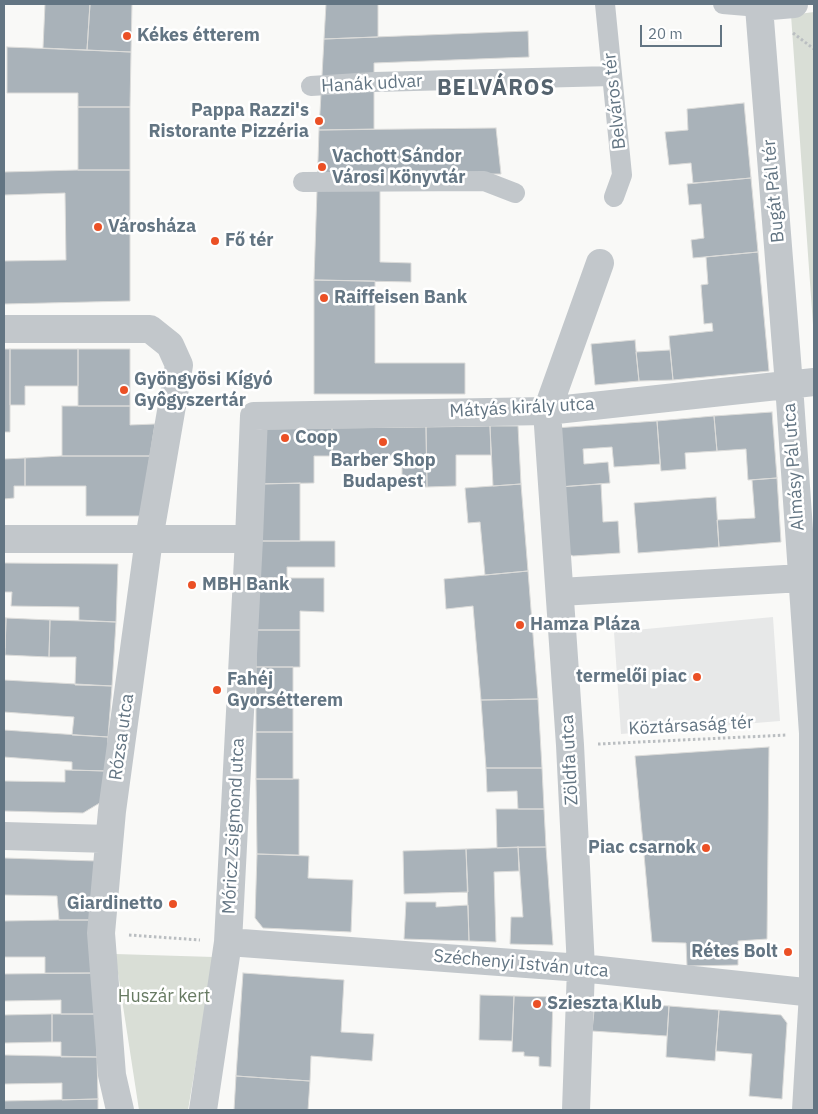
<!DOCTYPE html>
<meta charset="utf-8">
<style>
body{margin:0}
#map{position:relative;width:818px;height:1114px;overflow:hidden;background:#f9f9f7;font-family:"IBM Plex Sans",sans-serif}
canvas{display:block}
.frame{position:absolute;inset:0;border:5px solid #637583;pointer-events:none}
.scale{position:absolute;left:640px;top:25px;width:82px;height:22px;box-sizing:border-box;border:2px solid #637583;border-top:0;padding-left:6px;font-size:15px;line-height:18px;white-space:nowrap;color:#637583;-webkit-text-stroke:4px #fff;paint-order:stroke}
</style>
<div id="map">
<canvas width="818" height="1114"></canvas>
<div class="frame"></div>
<div class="scale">20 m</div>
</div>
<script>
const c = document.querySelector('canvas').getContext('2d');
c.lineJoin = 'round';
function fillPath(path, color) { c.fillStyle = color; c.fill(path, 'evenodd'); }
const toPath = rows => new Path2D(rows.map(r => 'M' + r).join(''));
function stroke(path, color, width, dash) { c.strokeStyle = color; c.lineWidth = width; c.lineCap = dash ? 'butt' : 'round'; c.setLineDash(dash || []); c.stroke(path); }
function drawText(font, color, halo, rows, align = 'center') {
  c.font = font + ' "IBM Plex Sans",sans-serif'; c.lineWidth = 5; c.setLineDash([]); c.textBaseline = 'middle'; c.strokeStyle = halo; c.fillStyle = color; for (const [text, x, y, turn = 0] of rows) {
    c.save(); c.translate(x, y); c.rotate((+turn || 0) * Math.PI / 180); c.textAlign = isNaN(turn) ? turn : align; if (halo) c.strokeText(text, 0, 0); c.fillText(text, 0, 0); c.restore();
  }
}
const built = toPath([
 [773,617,780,721,621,734,614,632]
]);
const green = toPath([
 [814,12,814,339,791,15],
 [115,954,214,957,188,1110,139,1110]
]);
const building = toPath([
 [45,4,90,4,87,50,43,48,45,4],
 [90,4,132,4,131,52,87,50,90,4],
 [326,4,378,4,378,37,324,39,326,4],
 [528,31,529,57,374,63,374,129,319,130,324,39,528,31],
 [7,47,131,52,130,107,78,107,78,93,7,93,7,47],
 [744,103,751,178,693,183,691,163,669,165,665,132,688,130,687,109,744,103],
 [78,107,130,107,130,170,78,170,78,107],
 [496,128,501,174,380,174,380,262,411,263,411,282,314,280,319,130,496,128],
 [78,170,130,170,130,301,4,304,4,261,66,260,65,193,4,195,4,172,78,170],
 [751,178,758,252,693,258,691,240,704,238,701,204,689,205,687,184,751,178],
 [758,252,769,371,673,380,669,336,713,331,712,323,704,324,701,285,708,284,706,257,758,252],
 [314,280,375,281,375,363,465,363,465,394,314,394,314,280],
 [635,340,639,381,595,385,591,344,635,340],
 [4,349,10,349,10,432,4,432,4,349],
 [10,349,78,349,78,386,25,386,25,405,10,405,10,349],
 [78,349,130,349,130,406,78,406,78,349],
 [670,350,673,380,639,381,636,352,670,350],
 [62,406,130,406,130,425,155,424,150,456,62,456,62,406],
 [772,412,777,478,748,480,746,449,717,451,714,416,772,412],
 [714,416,717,451,685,453,686,469,661,471,657,421,714,416],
 [657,421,660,464,614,467,612,447,583,449,584,464,608,462,610,483,559,487,555,428,657,421],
 [490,426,491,455,456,455,456,486,427,487,426,427,490,426],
 [490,426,518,426,521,484,493,486,490,426],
 [426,427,427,487,402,487,402,456,332,456,332,428,426,427],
 [332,428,332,456,314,456,314,483,259,484,262,429,332,428],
 [62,456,150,456,141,516,86,516,86,486,25,486,25,458,62,456],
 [25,458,25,486,14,486,14,498,4,499,4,459,25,458],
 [777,478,781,542,719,547,717,520,755,518,752,480,777,478],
 [300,483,300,541,256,541,259,484,300,483],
 [521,484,528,571,485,575,480,522,468,523,465,488,521,484],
 [601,484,603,522,618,521,620,553,573,556,564,552,559,487,601,484],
 [716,497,719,547,638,553,634,503,716,497],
 [256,541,335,541,335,567,287,567,287,578,256,578,256,541],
 [4,563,118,564,116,622,79,620,79,607,11,606,12,592,4,592,4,563],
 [528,571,538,699,481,700,473,606,446,609,444,579,528,571],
 [256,578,324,578,324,612,300,611,300,630,256,630,256,578],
 [4,618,6,618,5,648,4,648,4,618],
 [6,618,50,620,49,657,5,655,6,618],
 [50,620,116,622,112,686,75,685,76,657,49,657,50,620],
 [256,630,300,630,300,667,256,667,256,630],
 [256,667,293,667,293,732,256,732,256,667],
 [4,680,112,686,108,737,72,735,74,717,4,712,4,680],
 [538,699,542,768,486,768,481,700,538,699],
 [4,730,108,737,107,771,72,770,72,762,4,757,4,730],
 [256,732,293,732,293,779,256,779,256,732],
 [769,747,767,939,738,941,738,965,687,966,686,943,652,942,635,756,769,747],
 [486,768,542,768,544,809,518,809,517,791,487,792,486,768],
 [65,770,107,771,103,801,83,813,4,811,4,781,65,782,65,770],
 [256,779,299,779,299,855,257,854,256,779],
 [496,809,544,809,546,847,497,848,496,809],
 [518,847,519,871,494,872,496,942,469,941,466,849,518,847],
 [518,847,546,847,553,945,510,944,511,917,523,917,518,847],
 [466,849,468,892,404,894,403,851,466,849],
 [257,854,309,856,308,878,353,880,351,932,263,928,255,918,257,854],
 [4,858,96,861,96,920,59,920,57,896,4,895,4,858],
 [406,902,436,902,436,907,468,905,469,941,404,939,406,902],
 [59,920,96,920,96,973,45,973,45,957,4,957,4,921,59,920],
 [96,973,97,1014,61,1014,61,1000,4,1001,4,974,96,973],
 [243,973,344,980,341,1032,374,1034,372,1061,311,1056,310,1081,236,1076,243,973],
 [480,995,514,996,512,1041,479,1040,480,995],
 [514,996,553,997,551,1067,539,1066,539,1057,524,1056,524,1052,512,1052,514,996],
 [595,1001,669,1006,667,1036,592,1031,595,1001],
 [669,1006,719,1010,715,1061,666,1057,669,1006],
 [719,1010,781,1015,787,1023,782,1099,749,1096,752,1054,716,1051,719,1010],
 [52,1014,52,1042,4,1043,4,1015,52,1014],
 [52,1014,97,1014,97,1057,61,1057,61,1042,52,1042,52,1014],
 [4,1055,97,1057,98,1099,62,1100,62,1083,4,1084,4,1055],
 [236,1076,310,1081,308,1110,234,1110,236,1076],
 [98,1099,98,1110,4,1110,4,1101,98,1099]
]);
const path = toPath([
 [793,33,814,49],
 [598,744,787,735],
 [129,935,200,940]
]);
const pedestrian = toPath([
 [605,4,622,175,614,197],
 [723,4,759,7],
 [311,86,374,82,612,76],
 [303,182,484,181,515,193]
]);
const minor = toPath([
 [794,4,759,7,789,385,813,733,813,993,806,1110],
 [4,329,150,329,170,345,179,365,149,539,112,811,101,933,112,1075,120,1110],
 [4,539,249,539],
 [560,592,802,578],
 [4,836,109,839],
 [228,942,581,968,814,993],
 [203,1110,228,942,249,539,254,416,547,411,814,382],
 [576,1110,581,968,570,745,547,411,600,263]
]);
const markers = [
 [127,36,5,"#eb5025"],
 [319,121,5,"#eb5025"],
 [322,167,5,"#eb5025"],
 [98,227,5,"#eb5025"],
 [215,241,5,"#eb5025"],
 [324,298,5,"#eb5025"],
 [124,390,5,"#eb5025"],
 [285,438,5,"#eb5025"],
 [383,442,5,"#eb5025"],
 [192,585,5,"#eb5025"],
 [520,625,5,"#eb5025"],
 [697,677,5,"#eb5025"],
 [217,690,5,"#eb5025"],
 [706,848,5,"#eb5025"],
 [173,904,5,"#eb5025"],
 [788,952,5,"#eb5025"],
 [537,1004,5,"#eb5025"]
];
const poiNames = [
 ["Kékes étterem",137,36],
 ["Pappa Razzi's",309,111,"right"],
 ["Ristorante Pizzéria",309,132,"right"],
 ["Vachott Sándor",332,157],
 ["Városi Könyvtár",332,178],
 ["Városháza",108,227],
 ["Fő tér",225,241],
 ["Raiffeisen Bank",334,298],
 ["Gyöngyösi Kígyó",134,380],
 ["Gyôgyszertár",134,401],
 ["Coop",295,438],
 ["Barber Shop",383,461,"center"],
 ["Budapest",383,482,"center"],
 ["MBH Bank",202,585],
 ["Hamza Pláza",530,625],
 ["termelői piac",687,677,"right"],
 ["Fahéj",227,680],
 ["Gyorsétterem",227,701],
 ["Piac csarnok",696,848,"right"],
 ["Giardinetto",163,904,"right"],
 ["Rétes Bolt",778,952,"right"],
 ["Szieszta Klub",547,1004]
];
const streetNames = [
 ["Hanák udvar",372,84,-3],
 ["Belváros tér",615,101,-96],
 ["Bugát Pál tér",774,191,-95],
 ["Mátyás király utca",522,408,-3],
 ["Almásy Pál utca",794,467,-94],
 ["Köztársaság tér",691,726,-3],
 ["Rózsa utca",122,737,-82],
 ["Zöldfa utca",570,760,-93],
 ["Móricz Zsigmond utca",234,826,-87],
 ["Széchenyi István utca",521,964,5]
];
const parkNames = [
 ["Huszár kert",164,997]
];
const districtNames = [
 ["BELVÁROS",496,89]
];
fillPath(built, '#e7e8e8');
fillPath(green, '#d9ded6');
fillPath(building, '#a9b2b9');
stroke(building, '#dbdbd9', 1);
stroke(path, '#babec1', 3, [2.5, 2.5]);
stroke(pedestrian, '#c2c7cb', 20);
stroke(minor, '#c2c7cb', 28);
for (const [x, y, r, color] of markers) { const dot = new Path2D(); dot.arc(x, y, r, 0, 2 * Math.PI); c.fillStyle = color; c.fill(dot); stroke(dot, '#fff', 2); }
drawText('bold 18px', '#637583', '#fff', poiNames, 'left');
drawText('18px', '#637583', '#fff', streetNames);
drawText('18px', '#677a62', '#fff', parkNames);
c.letterSpacing = '1px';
drawText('bold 22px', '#55636e', '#fff', districtNames);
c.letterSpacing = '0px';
</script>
